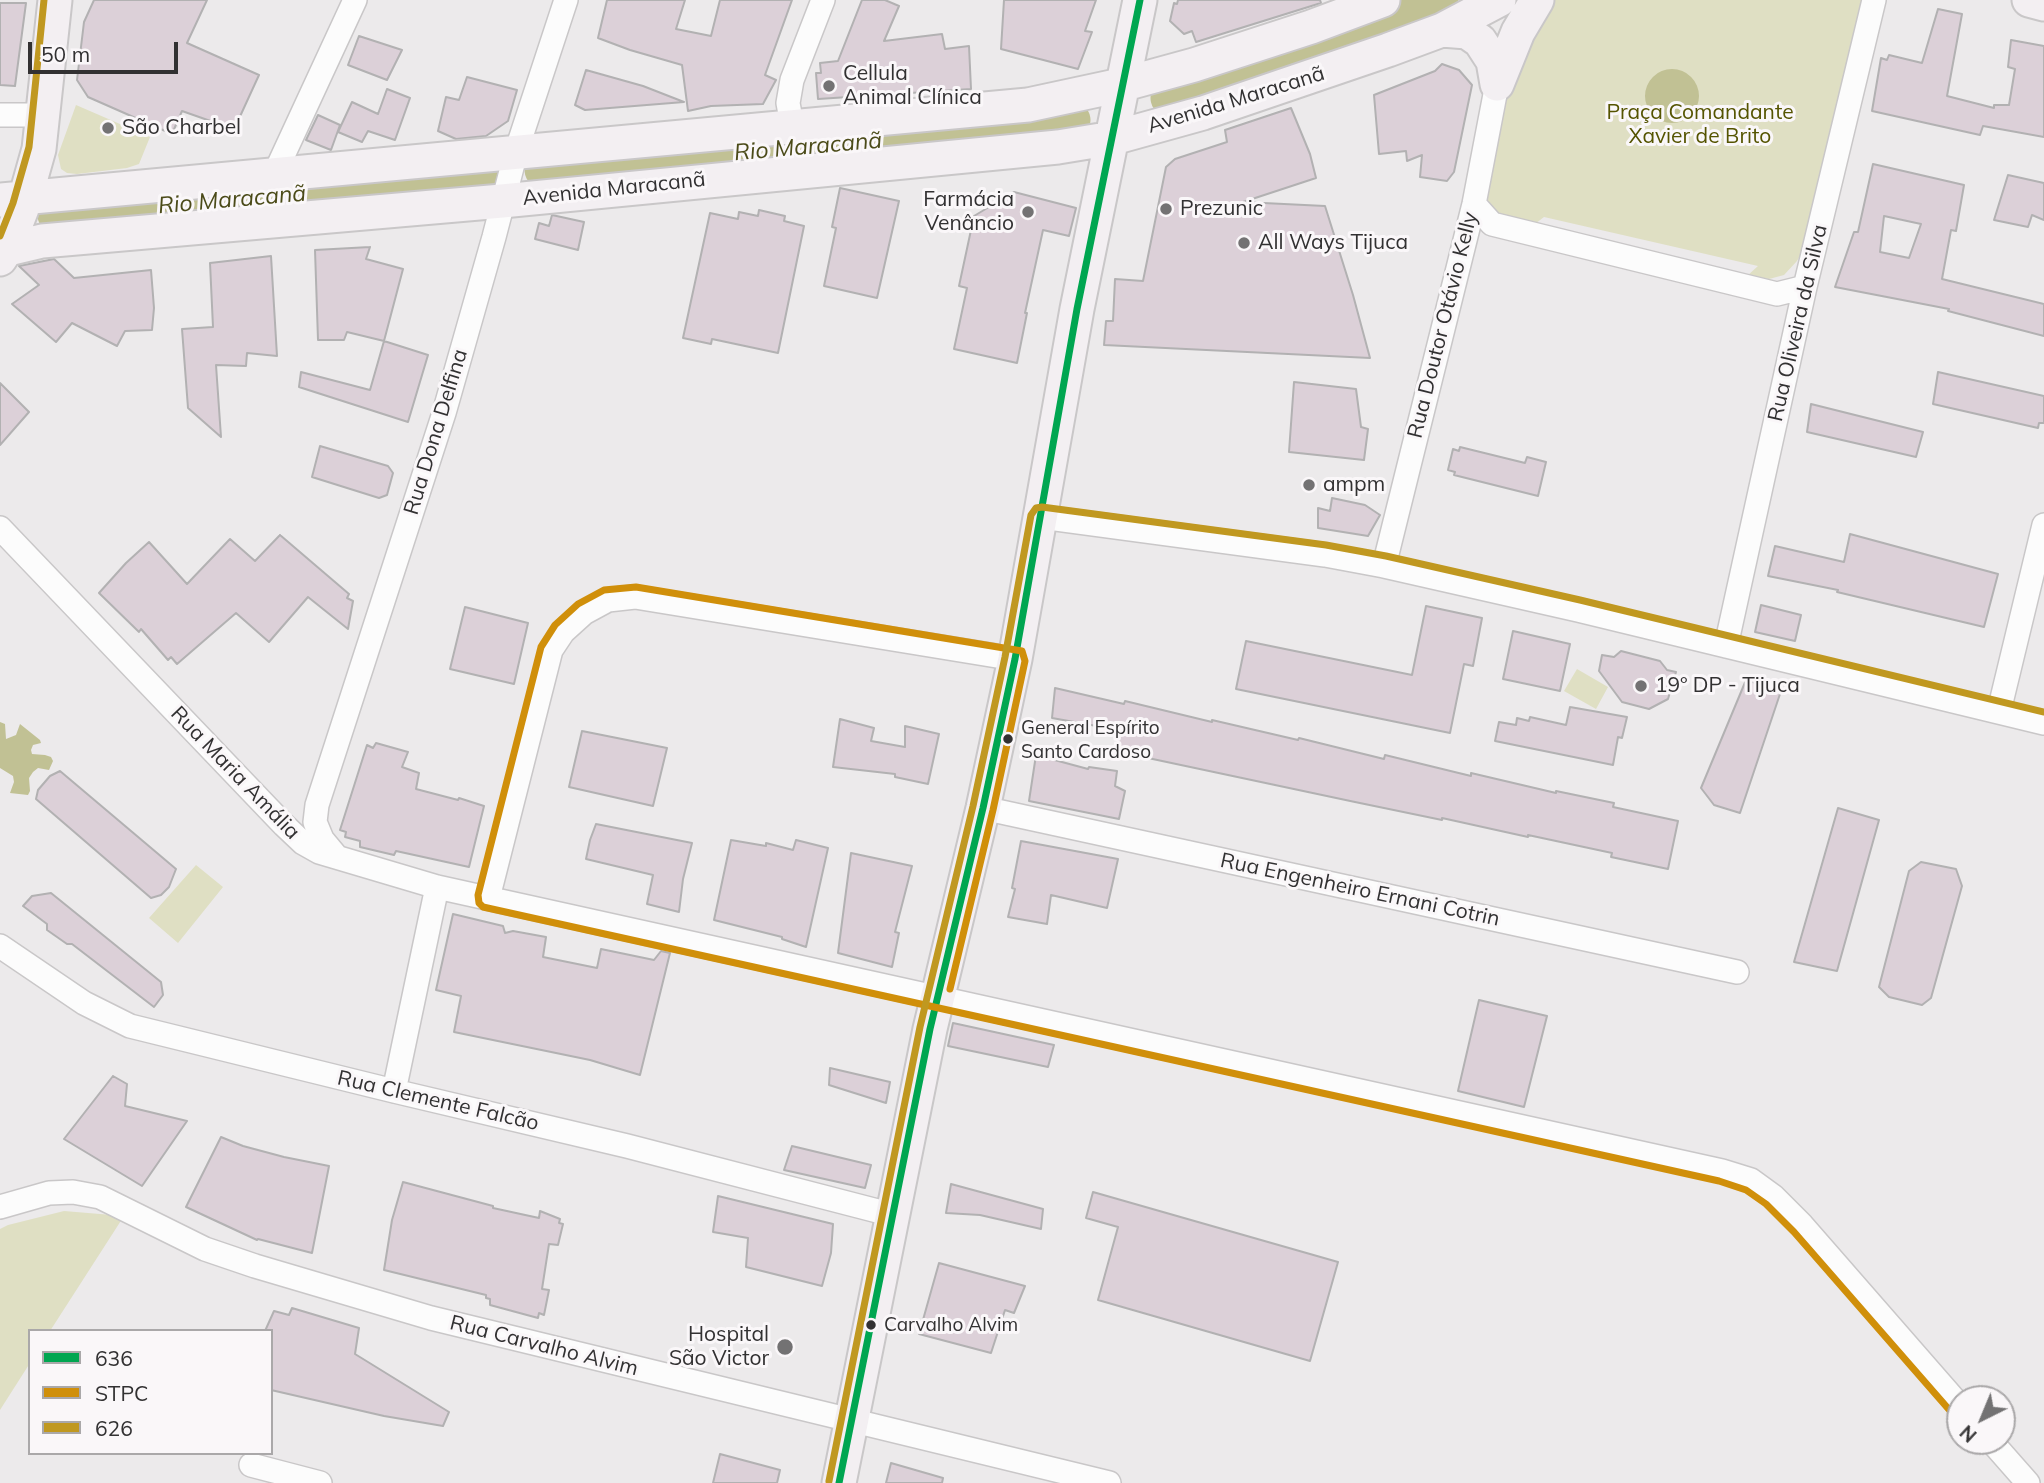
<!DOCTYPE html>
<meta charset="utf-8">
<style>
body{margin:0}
#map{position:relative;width:2044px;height:1483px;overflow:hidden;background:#eceaeb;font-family:Mulish,sans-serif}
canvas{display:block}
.legend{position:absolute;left:28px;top:1329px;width:245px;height:126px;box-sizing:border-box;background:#faf7f9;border:2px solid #aaa8a9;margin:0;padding:9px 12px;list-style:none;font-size:21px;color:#323132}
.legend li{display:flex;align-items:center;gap:14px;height:35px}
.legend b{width:35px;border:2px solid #aaa8a9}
.north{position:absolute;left:1946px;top:1385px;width:70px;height:70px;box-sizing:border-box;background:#faf7f9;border:2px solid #aaa8a9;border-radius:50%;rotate:223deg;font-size:19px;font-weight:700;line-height:28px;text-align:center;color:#323132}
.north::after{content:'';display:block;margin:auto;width:24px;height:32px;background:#737273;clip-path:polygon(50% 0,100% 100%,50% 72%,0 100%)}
.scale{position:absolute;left:28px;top:42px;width:150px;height:32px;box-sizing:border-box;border:4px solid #323132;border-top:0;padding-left:9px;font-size:21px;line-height:24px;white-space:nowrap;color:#323132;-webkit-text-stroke:5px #faf7f9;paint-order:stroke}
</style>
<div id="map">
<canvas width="2044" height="1483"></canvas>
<ul class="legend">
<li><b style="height:9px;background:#00a651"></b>636</li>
<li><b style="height:9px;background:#d08f0a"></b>STPC</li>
<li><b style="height:9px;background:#c09820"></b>626</li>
</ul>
<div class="north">N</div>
<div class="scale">50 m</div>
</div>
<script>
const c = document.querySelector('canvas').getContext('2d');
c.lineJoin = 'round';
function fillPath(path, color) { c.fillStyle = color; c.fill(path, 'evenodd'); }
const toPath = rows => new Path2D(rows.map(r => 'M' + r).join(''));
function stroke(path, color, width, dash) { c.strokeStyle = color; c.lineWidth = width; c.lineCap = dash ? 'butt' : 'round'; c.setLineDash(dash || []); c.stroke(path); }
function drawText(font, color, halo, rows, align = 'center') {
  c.font = font + ' Mulish,sans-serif'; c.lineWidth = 6; c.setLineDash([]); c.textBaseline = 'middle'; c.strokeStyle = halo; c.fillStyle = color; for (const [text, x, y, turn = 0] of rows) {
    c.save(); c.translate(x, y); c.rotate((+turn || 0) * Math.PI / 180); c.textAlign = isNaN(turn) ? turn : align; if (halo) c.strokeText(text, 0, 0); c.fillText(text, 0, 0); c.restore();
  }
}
const green = toPath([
 [1549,0,1862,0,1805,247,1797,261,1784,275,1769,279,1747,276,1758,266,1544,217,1531,227,1493,212,1484,195,1511,67],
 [76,105,150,137,139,164,127,168,77,174,67,173,61,169,58,155],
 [1577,669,1608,687,1596,709,1564,691],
 [196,865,223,887,178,943,149,918],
 [64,1211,124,1216,50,1331,30,1331,30,1363,0,1410,0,1229,8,1225]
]);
const water = toPath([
 '1645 96a27 27 0 1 1 54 0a27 27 0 1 1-54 0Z',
 [0,722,5,724,6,739,16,735,20,724,40,740,41,743,33,745,31,750,32,754,45,755,51,757,53,761,49,770,38,768,33,772,29,778,30,791,28,795,10,793,14,782,13,776,0,768]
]);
const river = toPath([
 [1169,98,1199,91,1227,82,1419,10,1440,0],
 [543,170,994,132,1072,120],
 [56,215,164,209,491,176]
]);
const building = toPath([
 [94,0,207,0,187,43,259,75,237,123,219,124,182,111,172,134,88,97,77,80,84,22,94,0],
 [607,0,685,0,676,29,711,36,720,0,792,0,765,75,776,80,763,104,711,106,688,111,682,65,630,50,598,38,607,0],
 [862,0,885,0,899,6,884,41,942,34,945,49,969,46,971,89,818,99,816,73,821,73,820,63,838,61,862,0],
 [1004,0,1096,0,1085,31,1092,32,1078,69,1001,49,1004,0],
 [1178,0,1320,0,1321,3,1196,42,1192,31,1184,34,1170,21,1174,3,1177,4,1178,0],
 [0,3,26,3,15,86,0,85,0,3],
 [1938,9,1962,14,1947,96,1994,108,1994,105,2009,105,2015,69,2008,67,2011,40,2044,46,2044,137,1983,126,1980,135,1872,111,1881,58,1887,60,1889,55,1922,63,1938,9],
 [359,36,402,50,387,80,348,65,359,36],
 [1442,64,1459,70,1472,85,1454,172,1447,181,1420,177,1422,155,1407,161,1406,151,1379,154,1374,95,1435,71,1442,64],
 [586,70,643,86,684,102,585,110,575,105,586,70],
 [467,77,517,90,508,121,486,136,456,139,438,131,446,97,459,100,467,77],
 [387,89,410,98,395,140,368,131,362,142,338,132,352,102,378,114,387,89],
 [1291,108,1310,154,1316,178,1243,202,1325,206,1353,295,1370,358,1104,345,1106,321,1113,321,1115,279,1143,281,1166,167,1175,159,1227,142,1225,130,1291,108],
 [318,115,340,125,331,150,306,140,318,115],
 [1873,164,1964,185,1956,231,1951,230,1942,279,2044,304,2044,336,1948,311,1949,309,1835,287,1854,232,1858,232,1873,164],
 [1884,216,1921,224,1909,258,1880,252,1884,216],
 [2008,175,2044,183,2044,220,2032,215,2028,227,1994,220,2008,175],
 [840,188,899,201,877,298,824,286,836,228,832,227,840,188],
 [1014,192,1076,208,1069,236,1043,230,1025,313,1027,313,1017,363,954,349,967,288,959,286,974,216,1014,192],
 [759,210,785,216,784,221,804,226,778,353,712,339,711,344,683,338,710,213,738,219,739,212,758,216,759,210],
 [552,215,584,222,578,250,535,239,539,223,549,226,552,215],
 [370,247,366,259,403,269,384,341,347,332,344,340,318,340,315,250,370,247],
 [271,256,277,356,247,353,246,366,216,365,221,437,188,408,182,329,213,327,210,263,271,256],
 [54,259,74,278,151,270,154,308,152,330,125,331,117,346,72,323,56,342,12,304,39,285,19,266,54,259],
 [384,341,428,355,408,422,299,387,301,372,370,390,384,341],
 [1938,372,2044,396,2044,423,2039,423,2038,428,1933,404,1938,372],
 [1294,382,1356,389,1361,427,1368,429,1364,460,1289,452,1294,382],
 [0,383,29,412,0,445,0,383],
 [1811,404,1923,432,1916,457,1807,432,1811,404],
 [320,446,388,466,393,473,387,495,379,498,312,477,320,446],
 [1460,447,1525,463,1527,457,1546,462,1538,496,1454,475,1455,472,1448,470,1453,449,1459,451,1460,447],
 [1332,498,1365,505,1380,515,1368,536,1318,528,1318,508,1330,511,1332,498],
 [1850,534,1998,574,1984,627,1837,592,1838,590,1768,576,1775,546,1844,562,1850,534],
 [280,535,349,594,347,598,353,601,348,629,308,597,269,642,236,613,177,664,171,657,168,660,141,629,139,632,99,593,126,563,149,542,187,584,230,539,255,561,280,535],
 [1761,605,1801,615,1795,641,1755,632,1761,605],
 [1426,606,1482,618,1473,666,1464,664,1450,733,1236,689,1246,641,1412,675,1426,606],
 [465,607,528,623,514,684,450,669,465,607],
 [1513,631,1570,644,1560,691,1503,679,1513,631],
 [1621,651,1660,661,1667,670,1676,672,1668,699,1649,709,1622,702,1599,671,1602,655,1614,657,1621,651],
 [1746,680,1781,691,1740,813,1714,805,1701,788,1746,680],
 [1055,688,1124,704,1125,701,1212,722,1212,720,1298,740,1299,738,1384,759,1385,755,1471,776,1471,773,1556,793,1556,791,1614,803,1613,807,1678,821,1668,869,1611,857,1612,853,1528,835,1528,837,1442,818,1442,820,1355,802,1115,751,1119,730,1052,718,1055,688],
 [1570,707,1627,717,1622,738,1618,737,1613,765,1495,741,1499,722,1516,725,1517,718,1529,721,1530,717,1566,725,1570,707],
 [840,719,874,728,871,741,905,747,905,726,939,734,928,784,895,777,895,774,833,767,840,719],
 [582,731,667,748,653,806,569,787,582,731],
 [376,743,408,752,402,767,419,773,416,789,458,800,459,798,484,806,469,867,396,851,394,855,360,847,360,841,345,837,346,832,340,830,367,745,373,748,376,743],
 [1036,755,1088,769,1089,767,1117,771,1115,786,1125,791,1119,819,1029,801,1036,755],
 [60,771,176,869,169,887,161,895,151,898,36,799,38,790,50,776,60,771],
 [1838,808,1879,820,1837,971,1794,962,1838,808],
 [596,824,692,843,683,879,679,912,647,904,653,875,586,859,590,840,596,824],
 [731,840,766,846,766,843,793,850,796,840,828,848,806,947,782,939,782,937,714,920,731,840],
 [1021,841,1118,859,1107,908,1051,895,1047,924,1008,917,1015,889,1012,888,1021,841],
 [851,853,912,866,895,932,899,933,892,967,838,953,851,853],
 [1921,862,1956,869,1962,886,1931,998,1922,1005,1889,997,1879,987,1909,871,1921,862],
 [51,893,161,982,163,995,154,1007,72,944,67,944,47,930,47,924,23,906,32,896,51,893],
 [453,914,503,926,505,933,513,931,546,937,543,957,597,968,601,949,654,960,661,951,670,953,640,1075,590,1060,454,1032,461,996,436,990,453,914],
 [1479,1000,1547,1016,1524,1107,1458,1091,1479,1000],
 [953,1023,1054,1045,1048,1067,948,1046,953,1023],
 [830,1068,890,1082,886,1103,829,1085,830,1068],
 [113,1076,127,1084,125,1106,187,1121,142,1186,64,1139,113,1076],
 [221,1137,243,1146,284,1157,329,1166,312,1253,258,1239,257,1240,186,1207,221,1137],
 [792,1146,871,1165,865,1188,784,1170,792,1146],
 [403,1182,493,1206,493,1208,539,1218,540,1211,560,1219,559,1223,563,1224,558,1245,549,1244,542,1289,549,1290,544,1315,539,1313,538,1318,490,1305,490,1299,486,1298,486,1295,384,1270,392,1220,403,1182],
 [951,1184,1043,1209,1041,1229,980,1215,946,1213,951,1184],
 [1093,1192,1338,1262,1310,1361,1098,1300,1118,1227,1086,1218,1093,1192],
 [718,1196,833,1224,831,1253,822,1286,746,1267,748,1238,713,1232,718,1196],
 [939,1263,1025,1286,1014,1313,1005,1310,991,1353,919,1334,939,1263],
 [292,1308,359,1328,355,1354,449,1412,443,1426,384,1416,271,1390,271,1331,265,1331,274,1311,289,1315,292,1308],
 [720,1454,780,1470,777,1483,713,1483,720,1454],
 [891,1463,943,1478,942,1483,886,1483,891,1463]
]);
const street = toPath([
 [0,115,43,115],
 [792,125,788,103,792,80,823,0],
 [274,175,355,0],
 [1474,204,1492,224,1777,294,1805,287],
 [1041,517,1325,555,1384,566,1578,610,2044,723],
 [0,528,284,825,303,843,319,852,437,887,1722,1171,1751,1180,1773,1196,1802,1225,1960,1406],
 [1384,566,1474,204,1497,84],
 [1726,646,1805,287,1874,0],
 [1999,711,2044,525],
 [983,808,1737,972],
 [337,857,322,839,315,822,317,805,444,413,494,237,516,152,566,0],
 [488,898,551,650,563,632,584,613,608,600,635,597,1015,659],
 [0,946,84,1003,130,1026,394,1091,627,1146,893,1215],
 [394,1091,437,887],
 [0,1207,49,1193,73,1192,100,1197,205,1249,255,1266,431,1318,1109,1483],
 [1991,1441,2028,1483],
 [251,1465,320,1483]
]);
const secondary = toPath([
 [2029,0,2044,4],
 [1442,30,1467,32,1480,41,1493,61,1497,84],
 [1497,84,1518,32,1537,0],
 [0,200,1028,105,1121,85,1194,65,1311,27,1383,0],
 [0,251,42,241,502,201,1058,147,1113,138,1203,113,1388,50,1442,30,1499,0],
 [0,259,6,250,23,206,39,149,55,0],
 [839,1483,930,1029,983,808,1015,659,1077,309,1140,0]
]);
const bus1 = toPath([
 [839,1483,930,1029,983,808,1015,659,1077,309,1140,0]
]);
const bus2 = toPath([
 [950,989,993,810,1025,661,1022,651,636,587,604,590,578,604,555,625,541,647,478,895,479,903,483,907,1719,1181,1746,1190,1766,1204,1794,1232,1952,1413]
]);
const bus3 = toPath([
 [0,236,13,203,29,147,44,0],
 [829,1481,920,1027,973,806,1005,657,1031,515,1036,508,1042,507,1326,545,1386,556,1580,600,2044,712]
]);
const markers = [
 [829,86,7,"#737273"],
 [108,128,7,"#737273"],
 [1166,209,7,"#737273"],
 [1028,212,7,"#737273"],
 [1244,243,7,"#737273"],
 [1309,485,7,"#737273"],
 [1641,686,7,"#737273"],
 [1008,739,6,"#323132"],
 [871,1325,6,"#323132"],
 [785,1347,9,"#737273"]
];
const busNames = [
 ["General Espírito",1021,728],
 ["Santo Cardoso",1021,752],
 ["Carvalho Alvim",884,1325]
];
const poiNames = [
 ["Cellula",843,74],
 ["Animal Clínica",843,98],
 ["São Charbel",122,128],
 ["Farmácia",1014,200,"right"],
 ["Venâncio",1014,224,"right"],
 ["Prezunic",1180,209],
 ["All Ways Tijuca",1258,243],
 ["ampm",1323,485],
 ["19º DP - Tijuca",1655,686],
 ["Hospital",769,1335,"right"],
 ["São Victor",769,1359,"right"]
];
const streetNames = [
 ["Avenida Maracanã",1236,100,-17],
 ["Avenida Maracanã",614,189,-6],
 ["Rua Oliveira da Silva",1798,323,-77],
 ["Rua Doutor Otávio Kelly",1443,325,-76],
 ["Rua Dona Delfina",436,432,-73],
 ["Rua Maria Amália",235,773,46],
 ["Rua Engenheiro Ernani Cotrin",1360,890,12],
 ["Rua Clemente Falcão",438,1101,13],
 ["Rua Carvalho Alvim",544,1346,14]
];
const parkNames = [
 ["Praça Comandante",1700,113],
 ["Xavier de Brito",1700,137]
];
const waterNames = [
 ["Rio Maracanã",808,147,-5],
 ["Rio Maracanã",232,200,-5]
];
fillPath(green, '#dfdfc3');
fillPath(water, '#c1c194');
stroke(river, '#c1c194', 37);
fillPath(building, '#dcd0d8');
stroke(building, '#b2b1b2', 2);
stroke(street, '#c9c7c8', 26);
stroke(secondary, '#c9c7c8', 37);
stroke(street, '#fcfcfc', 23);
stroke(secondary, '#f3eff2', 33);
stroke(bus1, '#00a651', 7);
stroke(bus2, '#d08f0a', 7);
stroke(bus3, '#c09820', 7);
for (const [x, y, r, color] of markers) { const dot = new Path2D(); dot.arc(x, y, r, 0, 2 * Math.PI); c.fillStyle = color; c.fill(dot); stroke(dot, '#faf7f9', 2.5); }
drawText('19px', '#323132', '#faf7f9', busNames, 'left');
drawText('21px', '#323132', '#faf7f9', poiNames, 'left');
drawText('21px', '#323132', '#faf7f9', streetNames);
drawText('21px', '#555401', '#faf7f9', parkNames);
drawText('italic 23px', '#4b4b19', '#faf7f9', waterNames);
</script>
